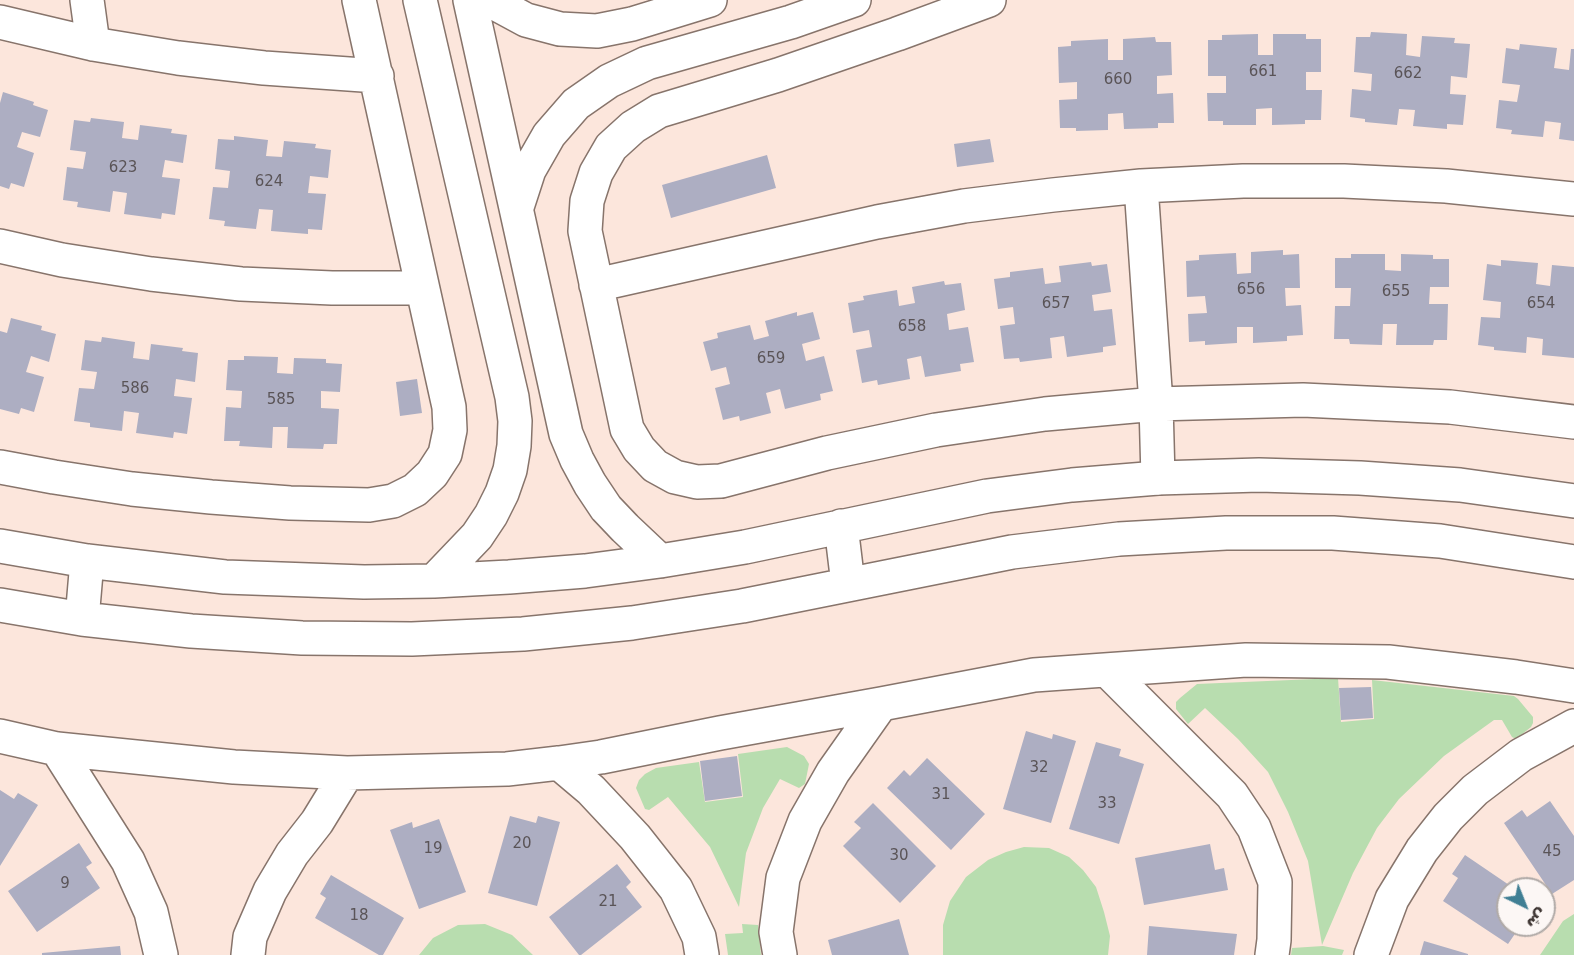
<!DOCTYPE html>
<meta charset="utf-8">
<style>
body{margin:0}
#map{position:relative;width:1574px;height:955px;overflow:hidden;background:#fce6dc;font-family:"DejaVu Sans","Noto Sans Arabic",sans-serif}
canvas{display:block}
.north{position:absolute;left:1496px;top:877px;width:60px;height:60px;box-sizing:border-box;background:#fcf7f5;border:2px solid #b0aaa7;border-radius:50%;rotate:137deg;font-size:16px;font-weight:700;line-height:24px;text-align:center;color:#3f3633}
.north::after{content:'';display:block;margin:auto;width:21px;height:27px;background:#407f94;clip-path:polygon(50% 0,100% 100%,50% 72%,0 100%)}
</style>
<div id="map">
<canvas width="1574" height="955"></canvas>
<div class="north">ش</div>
</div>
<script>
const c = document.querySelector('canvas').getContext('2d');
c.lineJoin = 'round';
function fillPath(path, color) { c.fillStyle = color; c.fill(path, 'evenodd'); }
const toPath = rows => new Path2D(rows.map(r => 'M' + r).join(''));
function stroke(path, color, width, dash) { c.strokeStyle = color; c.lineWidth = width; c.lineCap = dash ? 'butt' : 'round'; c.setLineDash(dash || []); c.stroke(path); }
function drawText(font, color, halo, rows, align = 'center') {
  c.font = font + ' "DejaVu Sans",sans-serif'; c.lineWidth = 5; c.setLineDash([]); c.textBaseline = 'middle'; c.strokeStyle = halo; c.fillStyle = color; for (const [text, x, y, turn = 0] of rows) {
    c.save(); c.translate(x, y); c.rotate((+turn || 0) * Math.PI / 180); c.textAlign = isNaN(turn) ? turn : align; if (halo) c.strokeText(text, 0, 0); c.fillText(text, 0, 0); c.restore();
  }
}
const green = toPath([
 [1338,678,1341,722,1374,719,1372,680,1514,696,1518,699,1533,717,1533,723,1531,727,1516,739,1512,737,1502,720,1494,720,1444,756,1399,799,1377,828,1353,873,1322,945,1308,861,1288,812,1268,772,1238,739,1205,708,1188,724,1176,709,1176,702,1180,698,1197,684],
 [787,747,804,756,809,764,805,784,799,788,780,779,763,808,746,853,739,907,710,847,668,797,649,810,645,809,636,788,639,780,645,774,656,768,699,762,705,802,743,797,738,754],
 [1024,847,1049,848,1069,857,1083,870,1096,887,1104,912,1110,936,1108,955,943,955,943,925,950,901,966,877,988,860,1006,852],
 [1574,914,1574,955,1540,955,1563,921],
 [485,924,512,935,533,955,419,955,433,938,458,925],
 [742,924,758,925,761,955,728,955,725,934,743,933],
 [1323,946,1344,950,1342,955,1291,955,1292,948]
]);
const building = toPath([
 [1371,32,1407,34,1406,55,1420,57,1422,36,1455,38,1454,43,1470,44,1467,78,1451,76,1450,94,1466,95,1463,125,1447,124,1447,129,1413,126,1415,110,1399,109,1397,125,1365,122,1365,119,1350,117,1352,89,1371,91,1372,74,1354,72,1356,37,1370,37],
 [1258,34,1258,55,1273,55,1273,34,1306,34,1306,39,1321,39,1321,72,1306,72,1306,90,1322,90,1321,120,1305,120,1305,124,1272,125,1272,108,1256,109,1256,125,1223,125,1223,121,1208,121,1207,93,1226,93,1226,76,1208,76,1208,40,1222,40,1222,35],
 [1155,37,1156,42,1171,42,1172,75,1157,76,1157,94,1173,93,1174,123,1158,123,1158,128,1124,129,1123,113,1108,114,1108,130,1076,131,1076,128,1060,128,1059,100,1077,99,1077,82,1059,83,1058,47,1071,46,1071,41,1108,39,1108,60,1123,60,1123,39],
 [1520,44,1557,48,1554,68,1569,70,1571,49,1574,49,1574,141,1559,139,1561,123,1545,121,1543,137,1511,134,1512,130,1496,128,1499,100,1517,102,1520,85,1502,83,1506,48,1519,50],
 [3,92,34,102,33,105,48,110,40,137,22,132,17,147,34,153,24,187,11,183,9,189,0,186,0,103],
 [91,118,124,122,122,138,138,140,140,125,172,129,171,133,187,135,183,163,165,160,162,177,180,179,175,215,162,213,161,219,124,214,127,193,113,191,110,212,77,207,78,202,63,200,67,167,83,169,86,152,70,150,74,120,90,122],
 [234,136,268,140,266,156,282,157,284,141,316,144,315,148,331,150,328,178,310,176,308,193,326,194,322,230,308,229,308,234,271,231,273,210,259,209,256,229,224,226,225,221,209,219,213,187,228,188,230,171,215,169,218,139,234,140],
 [990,139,994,162,957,167,954,144],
 [767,155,776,188,671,218,662,185],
 [1283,250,1283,255,1299,254,1300,288,1285,288,1286,306,1301,305,1303,335,1287,336,1287,341,1253,343,1253,327,1237,327,1237,343,1205,345,1205,341,1189,342,1188,314,1207,313,1205,296,1187,297,1186,261,1199,260,1199,255,1236,253,1237,274,1251,273,1251,252],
 [1351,254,1385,254,1385,270,1401,271,1401,254,1433,255,1433,259,1449,259,1449,287,1430,287,1429,304,1448,304,1447,340,1434,340,1433,345,1396,345,1397,324,1383,324,1382,345,1350,344,1349,339,1334,339,1335,306,1350,306,1351,288,1335,288,1335,258,1351,258],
 [1501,260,1538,263,1536,284,1550,286,1552,265,1574,267,1574,358,1542,355,1543,339,1527,337,1526,353,1494,350,1494,347,1478,345,1481,317,1500,318,1501,302,1483,300,1487,264,1501,266],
 [1091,262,1092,266,1107,264,1111,292,1092,295,1094,311,1112,309,1116,345,1103,347,1103,352,1067,357,1064,336,1050,338,1052,358,1020,362,1019,358,1004,359,1000,326,1015,324,1013,307,998,309,994,279,1010,277,1010,272,1043,268,1045,284,1061,282,1059,266],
 [944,281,945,285,961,283,965,310,947,314,949,330,968,327,974,362,960,364,961,371,925,377,921,356,907,359,910,379,878,385,877,380,862,383,856,350,872,347,869,330,853,333,848,303,864,300,863,296,897,290,899,306,915,303,912,287],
 [797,312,797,316,813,312,820,339,802,344,806,361,824,356,833,391,820,394,821,400,785,409,780,389,766,393,771,413,740,421,739,416,723,420,715,388,730,384,726,367,711,371,703,342,718,338,717,333,750,325,754,340,769,336,765,321],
 [11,318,42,326,41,330,56,334,49,362,31,356,26,372,44,377,34,412,21,408,19,414,0,409,0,331,7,333],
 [102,337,135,342,133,358,149,360,151,344,183,348,182,351,198,353,195,382,176,379,174,396,192,398,187,434,174,432,173,438,136,433,139,413,124,411,122,431,90,427,90,423,74,421,79,388,94,389,97,372,81,370,85,340,101,342],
 [244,356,278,357,277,373,293,374,294,358,326,359,326,363,342,364,340,392,321,391,321,408,339,409,337,444,324,444,323,449,287,448,288,427,273,427,272,448,239,446,240,441,224,441,226,407,241,408,242,391,226,390,228,360,244,360],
 [417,379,422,413,400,416,396,382],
 [1371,687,1373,718,1341,720,1339,688],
 [1026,731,1052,739,1053,734,1076,741,1051,823,1003,809],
 [1096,742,1121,749,1119,756,1144,764,1119,844,1069,829],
 [737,756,742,796,705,801,700,761],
 [927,758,985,814,951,850,887,788,904,770,910,776],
 [0,790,14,799,18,793,38,805,0,866],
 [1550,801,1574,836,1574,880,1552,894,1504,823,1522,810,1527,817],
 [873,803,936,866,900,903,843,846,861,828,854,822],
 [510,816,536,823,538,816,560,822,537,906,488,893],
 [439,819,466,892,419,909,390,830,412,822,413,828],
 [79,843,92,863,86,867,100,888,37,932,8,891],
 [1210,844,1215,870,1224,868,1228,890,1144,905,1135,858],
 [1465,855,1515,889,1508,889,1508,925,1521,925,1508,944,1443,901,1458,878,1452,874],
 [617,864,631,882,626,887,642,907,581,955,579,955,549,917],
 [331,875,404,918,383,955,379,955,315,918,326,898,320,894],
 [899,919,909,955,832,955,828,940],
 [1149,926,1237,934,1234,955,1147,955],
 [1424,941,1468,954,1468,955,1420,955],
 [120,946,121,955,42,955,42,953]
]);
const street = toPath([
 [87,0,93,44],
 [989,0,897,34,778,75,659,111,633,127,611,147,596,173,587,201,585,231,627,429,639,449,655,466,675,477,697,482,721,481,827,453,936,430,1045,414,1156,404,1303,400,1450,407,1574,422],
 [0,22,93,44,178,58,264,68,377,76],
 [1141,186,1156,404,1158,478],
 [0,246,62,260,151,274,241,284,332,288,422,288],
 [596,285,877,222,964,206,1053,195,1141,186,1243,181,1344,181,1446,186,1574,199],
 [0,467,54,477,132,489,211,497,290,503,369,505,393,501,415,490,432,474,445,454,450,430,449,407,359,0],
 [1107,670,1232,795,1254,828,1275,882,1274,940,1272,955],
 [0,736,57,749,234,767,347,773,507,769,559,763,601,757,720,733,881,704,1034,675,1246,660,1388,662,1516,677,1574,686],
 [57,749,128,861,151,912,161,955],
 [559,763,591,790,635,837,676,889,699,937,702,955],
 [248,955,250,937,270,891,292,854,317,822,347,773],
 [780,955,776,932,783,878,805,821,833,772,881,704],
 [1371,955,1392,899,1422,850,1448,817,1475,790,1521,755,1574,726]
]);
const secondary = toPath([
 [420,0,512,397,515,421,514,446,510,470,502,493,491,515,477,536,434,581],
 [470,0,566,434,577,460,590,484,606,508,625,528,660,561],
 [489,0,526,20,560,29,597,31,632,24,710,0],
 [517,207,529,170,549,135,576,104,609,81,647,63,791,22,854,0],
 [841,526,848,584],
 [0,546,87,561,225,577,364,582,434,581,509,577,585,571,660,561,745,547,987,496,1072,485,1158,478,1259,475,1360,478,1460,485,1574,501],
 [0,605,82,619,191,631,302,638,412,639,523,634,632,623,742,606,1012,552,1119,539,1226,533,1333,533,1440,541,1574,562],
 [82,619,87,561]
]);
const numberNames = [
 ["661",1263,72],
 ["662",1408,74],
 ["660",1118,80],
 ["623",123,168],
 ["624",269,182],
 ["656",1251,290],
 ["655",1396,292],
 ["657",1056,304],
 ["654",1541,304],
 ["658",912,327],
 ["659",771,359],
 ["586",135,389],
 ["585",281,400],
 ["32",1039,768],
 ["31",941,795],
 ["33",1107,804],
 ["20",522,844],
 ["19",433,849],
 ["45",1552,852],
 ["30",899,856],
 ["9",65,884],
 ["21",608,902],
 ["18",359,916]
];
fillPath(green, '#b8ddaf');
fillPath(building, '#adaec2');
stroke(street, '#87746b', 36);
stroke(secondary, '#87746b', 36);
stroke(street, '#fff', 33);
stroke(secondary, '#fff', 33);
drawText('15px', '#5a5457', null, numberNames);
</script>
